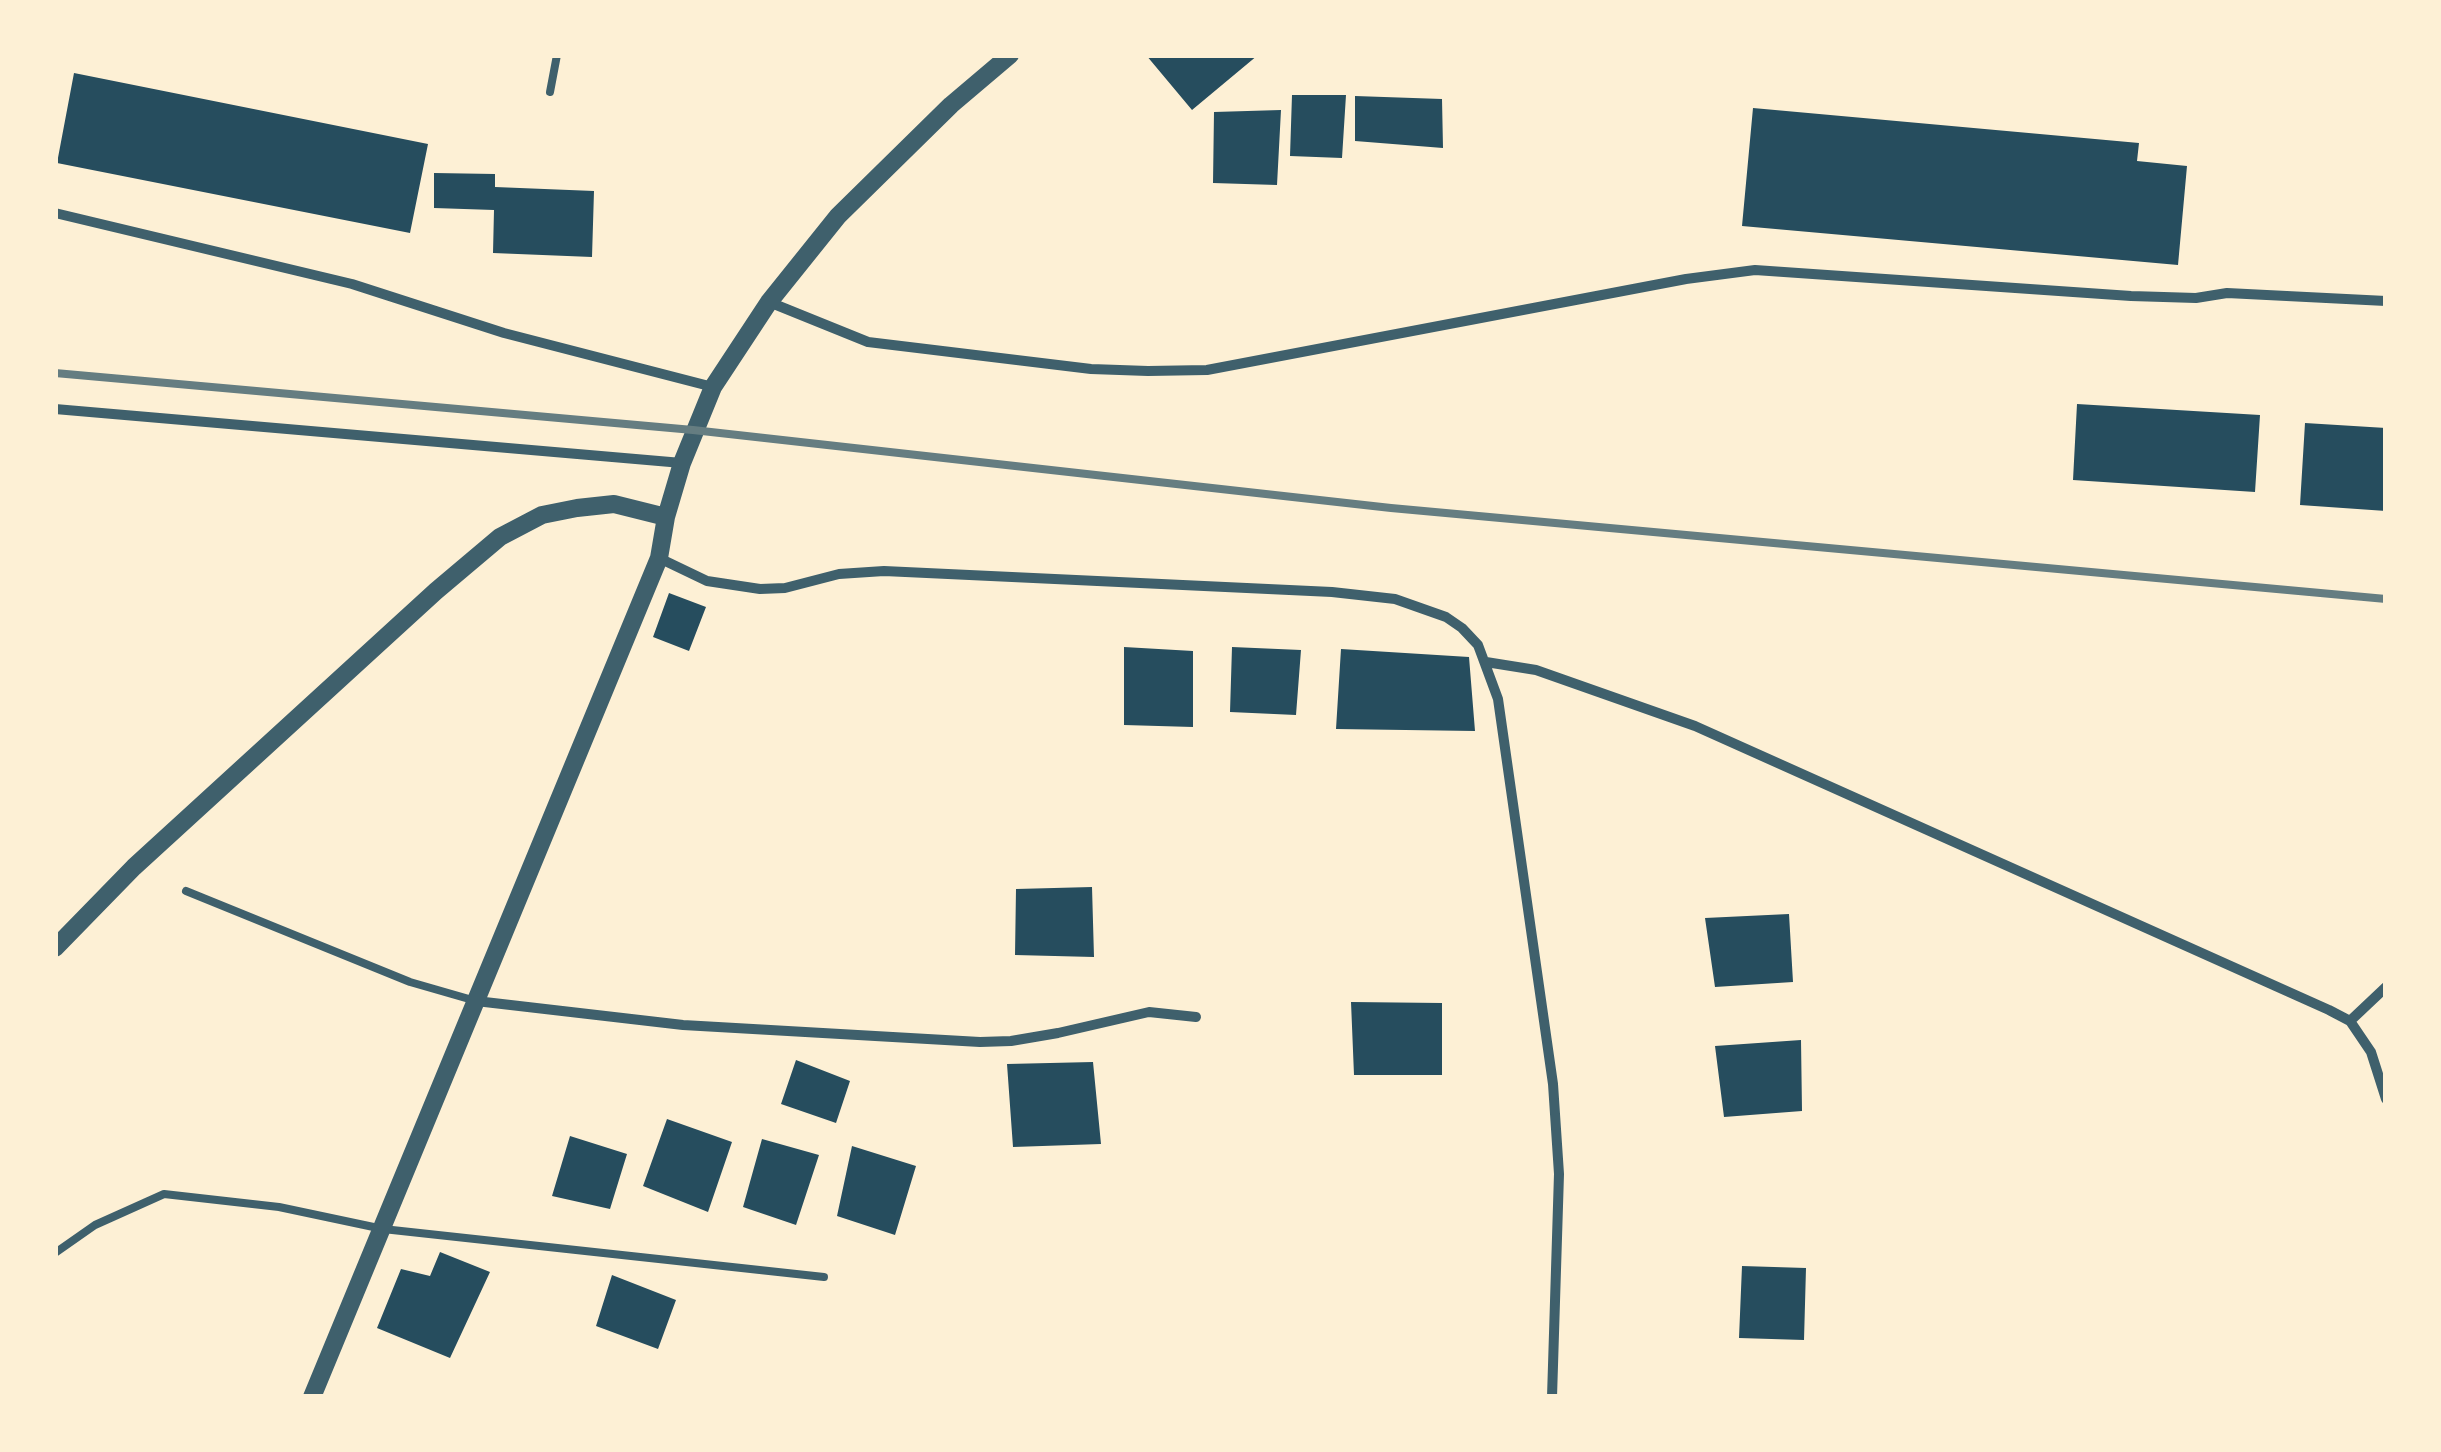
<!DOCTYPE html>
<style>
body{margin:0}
#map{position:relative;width:2441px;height:1452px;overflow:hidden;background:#fdf0d5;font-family:"IBM Plex Sans",sans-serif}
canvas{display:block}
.frame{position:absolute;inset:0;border:58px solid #fdf0d5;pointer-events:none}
</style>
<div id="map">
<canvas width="2441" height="1452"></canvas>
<div class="frame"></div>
</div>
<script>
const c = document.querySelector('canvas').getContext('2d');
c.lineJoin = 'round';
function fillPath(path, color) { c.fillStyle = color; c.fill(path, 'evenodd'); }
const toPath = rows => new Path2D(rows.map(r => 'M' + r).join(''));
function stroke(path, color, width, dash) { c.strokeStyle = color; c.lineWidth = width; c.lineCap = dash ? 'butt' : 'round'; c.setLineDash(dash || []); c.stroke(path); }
const building = toPath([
 [1146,55,1258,55,1192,110],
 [74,73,428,144,410,233,57,163],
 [1292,95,1346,95,1342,158,1290,156],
 [1355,96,1442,99,1443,148,1355,141],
 [1753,108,2139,143,2137,161,2187,166,2178,265,1742,226],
 [1281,110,1277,185,1213,183,1214,112],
 [434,173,495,174,495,187,594,191,592,257,493,253,494,210,434,208],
 [2077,404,2260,415,2255,492,2073,480],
 [2305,423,2386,428,2386,511,2300,505],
 [669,593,706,607,689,651,653,637],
 [1124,647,1193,651,1193,727,1124,725],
 [1232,647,1301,650,1296,715,1230,712],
 [1341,649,1469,657,1475,731,1336,729],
 [1092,887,1094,957,1015,955,1016,889],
 [1789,914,1793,982,1715,987,1705,918],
 [1351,1002,1442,1003,1442,1075,1354,1075],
 [1801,1040,1802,1111,1724,1117,1715,1046],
 [796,1060,850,1081,836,1123,781,1104],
 [1093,1062,1101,1144,1013,1147,1007,1064],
 [667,1119,732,1142,708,1212,643,1186],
 [570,1136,627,1154,610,1209,552,1196],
 [762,1139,819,1155,796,1225,743,1207],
 [852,1146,916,1166,895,1235,837,1216],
 [440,1252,490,1272,450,1358,377,1328,401,1269,430,1276],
 [1742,1266,1806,1268,1804,1340,1739,1338],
 [612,1275,676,1300,658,1349,596,1326]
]);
const service = toPath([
 [550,92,557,55],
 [186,891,410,982,476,1001],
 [55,1253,95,1225,164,1194,279,1207,383,1229,824,1277]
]);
const minor = toPath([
 [55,213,352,284,504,333,713,387],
 [769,302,868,342,1091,369,1148,371,1207,370,1686,279,1755,270,2131,296,2196,298,2227,293,2386,301],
 [55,409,682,463],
 [659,558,707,581,760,589,785,588,839,574,884,571,1332,592,1395,599,1446,617,1462,628,1478,645,1498,699,1553,1084,1559,1174,1552,1397],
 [1486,662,1536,670,1695,726,2329,1010,2350,1021,2371,1052,2386,1099],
 [476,1001,683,1025,980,1042,1011,1041,1058,1033,1149,1012,1196,1017],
 [2350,1021,2386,987]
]);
const tertiary = toPath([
 [55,948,134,867,436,591,500,537,542,515,577,508,614,504,666,517],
 [312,1397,659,558,666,517,682,463,713,387,769,302,838,216,951,105,1010,55]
]);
const rail = toPath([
 [55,373,693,430,1391,508,2386,599]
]);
fillPath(building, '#264d5e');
stroke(service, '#3f606c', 8);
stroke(minor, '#3f606c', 10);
stroke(tertiary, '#3f606c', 18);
stroke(rail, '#657d81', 8);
</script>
